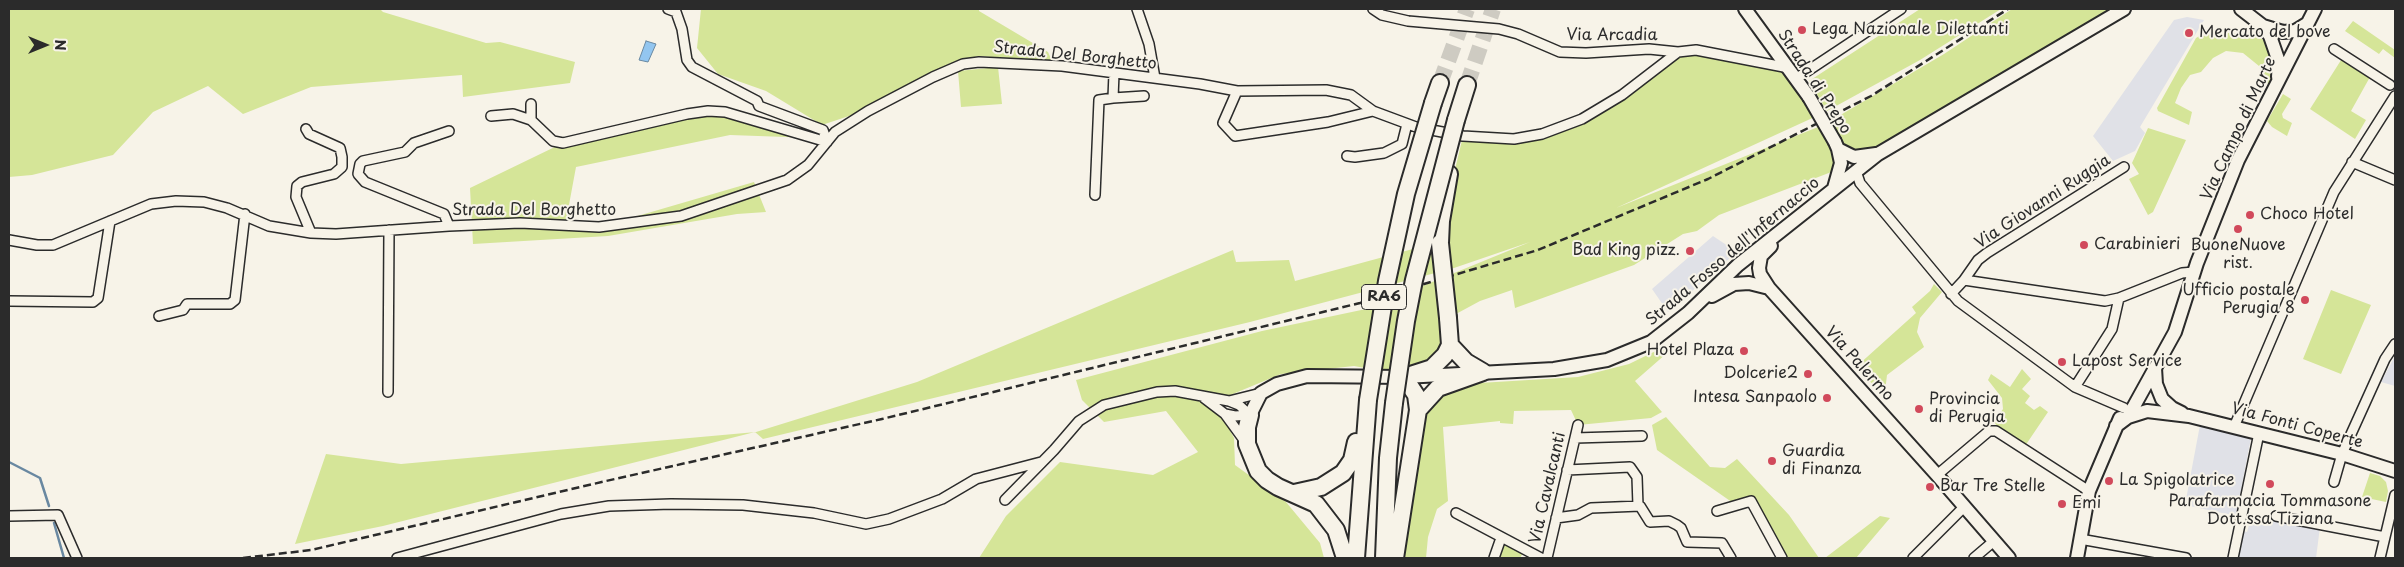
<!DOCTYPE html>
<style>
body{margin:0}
#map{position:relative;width:2404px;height:567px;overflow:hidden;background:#f7f3e8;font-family:"Playpen Sans",sans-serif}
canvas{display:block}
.frame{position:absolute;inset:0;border:10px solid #2b2b2b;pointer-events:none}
.north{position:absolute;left:20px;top:20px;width:50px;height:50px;-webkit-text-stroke:4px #f7f3e8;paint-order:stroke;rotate:90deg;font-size:14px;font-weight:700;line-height:20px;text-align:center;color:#2b2b2b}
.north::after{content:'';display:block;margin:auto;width:18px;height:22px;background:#2b2b2b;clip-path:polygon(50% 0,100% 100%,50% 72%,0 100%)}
</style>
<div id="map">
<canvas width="2404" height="567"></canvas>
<div class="frame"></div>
<div class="north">N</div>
</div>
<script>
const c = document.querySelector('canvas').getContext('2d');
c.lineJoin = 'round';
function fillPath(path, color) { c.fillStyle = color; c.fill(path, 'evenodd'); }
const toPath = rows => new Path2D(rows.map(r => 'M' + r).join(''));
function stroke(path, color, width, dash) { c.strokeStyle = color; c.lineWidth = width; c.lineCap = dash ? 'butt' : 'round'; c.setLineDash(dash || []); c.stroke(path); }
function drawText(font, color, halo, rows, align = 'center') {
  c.font = font + ' "Playpen Sans",sans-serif'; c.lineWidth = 4; c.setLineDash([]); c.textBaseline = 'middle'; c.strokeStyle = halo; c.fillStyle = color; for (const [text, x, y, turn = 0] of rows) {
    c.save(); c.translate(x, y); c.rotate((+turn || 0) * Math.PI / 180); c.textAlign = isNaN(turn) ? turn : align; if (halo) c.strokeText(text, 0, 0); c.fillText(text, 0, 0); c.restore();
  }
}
const built = toPath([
 [2187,17,2204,20,2140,127,2145,133,2135,151,2113,161,2093,136,2174,20],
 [1713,236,1737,252,1668,312,1652,289],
 [2395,356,2395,386,2381,382],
 [2200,425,2251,438,2236,516,2185,505],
 [2252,515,2320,527,2316,558,2237,558,2243,531,2247,532]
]);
const green = toPath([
 [9,9,380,9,383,12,486,43,500,42,575,62,570,83,463,97,462,75,311,87,243,114,208,86,153,112,113,155,32,175,9,177],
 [701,9,979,9,979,11,1048,52,1052,61,978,56,938,69,852,115,822,125,766,91,718,74,697,48],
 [1920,9,2001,9,1920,60,1827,111,1809,81],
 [2012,9,2116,9,1879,151,1848,151,1842,143,1832,120,1944,54],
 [2353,21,2395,50,2395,58,2383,49,2379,54,2345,31],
 [2204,33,2252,33,2261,38,2270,47,2276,65,2274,83,2265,84,2259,66,2243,53,2226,51,2213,58,2201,72,2190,75,2181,88,2175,103,2192,112,2189,125,2158,111,2157,108,2196,38],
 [1678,52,1789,68,1819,115,1616,208,1818,127,1832,149,1834,171,1719,215,1697,231,1683,234,1634,265,1515,308,1512,290,1480,301,1443,321,1444,344,1433,361,1387,372,1354,366,1281,374,1228,396,1211,393,1234,438,1235,465,1286,502,1320,543,1324,558,979,558,1006,516,1060,462,1153,475,1198,452,1166,411,1104,422,1082,400,1076,380,1262,331,1366,309,1530,242,1454,268,1250,322,763,439,755,432,383,526,295,544,326,454,401,464,756,432,917,382,1233,250,1236,262,1289,260,1295,281,1446,240,1452,182,1463,136,1514,139,1582,119],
 [2343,57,2370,77,2351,111,2366,120,2355,139,2310,109],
 [998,67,1002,104,961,107,958,71],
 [2283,94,2291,99,2282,114,2283,118,2292,123,2287,136,2272,127,2267,121],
 [708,111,814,138,730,135,576,167,566,221,617,222,754,182,766,212,737,214,608,236,473,244,470,188,563,143],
 [2148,128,2186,140,2153,212,2148,215,2129,179,2139,174,2132,163],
 [1934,284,1942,292,1920,318,1917,332,1924,347,1887,375,1885,392,1875,384,1873,385,1857,366,1916,313,1912,307,1930,291],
 [2331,290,2371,305,2341,374,2303,359],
 [1672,343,1675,346,1635,381,1662,412,1651,418,1578,425,1571,410,1514,411,1513,424,1500,423,1500,421,1443,427,1448,501,1437,509,1428,537,1426,558,1399,558,1419,433,1431,398,1463,384,1578,377,1629,364],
 [2022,369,2031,379,2022,389,2030,396,2025,403,2034,410,2040,406,2048,412,2025,446,2002,432,1994,422,2003,409,2002,398,1988,380,1991,374,2010,387],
 [1666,417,1710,467,1725,468,1737,459,1789,515,1819,558,1788,558,1752,500,1736,505,1657,450,1652,425],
 [2370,473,2380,476,2386,482,2388,491,2386,502,2362,497],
 [1880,516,1890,518,1856,558,1825,558],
 [1504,545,1523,553,1520,558,1499,558]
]);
const water = toPath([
 [646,41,656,44,648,62,639,60,646,41]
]);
const stream = toPath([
 [9,462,40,478,49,506],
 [54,523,64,558]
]);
const highwayTunnel = toPath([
 [1440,83,1467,9],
 [1467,85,1493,9]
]);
const street = toPath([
 [668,9,676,12,682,29,687,60,692,67,757,101,759,106,823,130,827,142],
 [1137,9,1149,44,1155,78],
 [1373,9,1382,15,1408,21,1499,29,1518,34,1560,52,1586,53,1649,49,1678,52],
 [2334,49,2390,85],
 [1797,78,1901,9],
 [1237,91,1223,123,1235,136,1328,122,1373,111],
 [1113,98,1144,96],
 [531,104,531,120],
 [491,116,513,114,531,120,553,141,563,143,687,114,708,111,725,112,827,142],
 [306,129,309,134,340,148,342,157,342,167,334,174,302,182,297,186,296,197,311,233],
 [1347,156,1355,157,1384,153,1402,144,1407,124],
 [2352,162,2395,180],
 [2124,167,1987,253,1978,260,1964,280,2105,301,2119,298,2182,273,2194,272],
 [1856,171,1860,183,1958,301,2075,387,2124,408],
 [1095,195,1099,100,1113,98,1114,73],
 [449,226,444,214,365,182,358,174,360,164,363,161,405,152,414,143,449,131],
 [9,240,37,245,53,245,151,204,176,201,204,202,227,208,269,226,311,233,336,234,449,226,520,223,599,227,681,216,787,180,808,165,835,132,868,111,933,77,963,64,979,62,1062,66,1200,84,1237,91,1326,90,1351,95,1373,111,1416,127,1463,136,1514,139,1542,134,1582,119,1622,95,1678,52,1696,50,1789,68],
 [1951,294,1964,280],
 [9,301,93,302,98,298,110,221],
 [159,316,183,310,187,304,230,304,235,300,245,214],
 [2075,387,2112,329,2119,298],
 [388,392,389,230],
 [1204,398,1225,414,1235,416,1250,415,1239,405,1229,401],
 [1225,414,1244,440],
 [2234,427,2334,192,2395,96],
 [1575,438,1642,436],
 [1567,470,1630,467,1637,477,1638,506],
 [1937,475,1989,431,1996,431,2089,491],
 [2334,482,2342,454,2385,359,2395,344],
 [1005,500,1054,450,1079,421,1104,405,1157,392,1175,391,1229,401,1261,393],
 [1717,511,1751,501,1782,558],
 [1456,513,1541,558],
 [9,516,58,515,77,558],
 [2276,516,2385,537],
 [1556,518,1578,515,1591,508,1640,506,1650,522,1669,521,1677,525,1681,528,1687,542,1722,543,1731,558],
 [2080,539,2186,558],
 [397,558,561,514,609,506,671,504,743,505,814,513,866,524,889,519,942,499,976,479,1041,462],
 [1494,558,1501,538],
 [1547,558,1578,425],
 [1913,558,1964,507],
 [1974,558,1994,541],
 [2233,558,2259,433],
 [2380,558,2395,495]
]);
const secondary = toPath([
 [1745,9,1809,97],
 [2241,9,2263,26,2270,36,2279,62,2278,77],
 [2263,26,2283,32,2295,31,2308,23],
 [1838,149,1854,157,1876,154],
 [1834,188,1841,163,1838,149,1835,142],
 [1771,246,1761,256,1759,268,1760,274,1769,288,1937,475,2009,558],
 [1712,296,1734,284,1749,283,1769,288],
 [2155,368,2156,384,2162,399,2172,408,2182,413],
 [1250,415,1261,393,1277,384,1307,376,1404,377,1554,369,1607,360,1651,342,1688,313,1738,265,1878,154,2124,9],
 [2128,417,2147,411,2189,416,2342,454,2395,471],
 [2116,426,2128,417,2175,332,2197,263,2238,160,2315,9],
 [2077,558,2089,491,2120,418]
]);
const highway = toPath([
 [1433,103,1440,83],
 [1456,120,1467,85],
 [1440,243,1441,221,1449,174],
 [1448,318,1450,345,1466,362,1483,372],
 [1418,410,1416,395,1404,377,1432,368,1445,355,1450,345],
 [1250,415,1247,427,1247,444,1258,471,1267,480,1278,487,1316,504,1336,530,1345,558],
 [1294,493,1321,487,1343,473,1352,460,1356,442],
 [1356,558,1368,400],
 [1384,558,1388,458,1394,403],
 [1395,558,1418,410,1438,388,1483,372]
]);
const rail = toPath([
 [243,558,311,550,606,481,882,419,1360,303,1538,250,1708,179,1871,96,2008,9]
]);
const secondaryBridge = toPath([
 [1809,97,1835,142]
]);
const highwayBridge = toPath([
 [1440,243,1448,318],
 [1368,400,1387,281,1406,194,1433,103],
 [1394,403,1406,321,1414,280,1456,120]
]);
const markers = [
 [1802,30,5,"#d1495b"],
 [2189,33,5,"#d1495b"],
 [2250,215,5,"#d1495b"],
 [2238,229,5,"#d1495b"],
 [2084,245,5,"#d1495b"],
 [1690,251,5,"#d1495b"],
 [2305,300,5,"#d1495b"],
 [1744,351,5,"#d1495b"],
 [2062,362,5,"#d1495b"],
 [1808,374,5,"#d1495b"],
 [1827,398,5,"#d1495b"],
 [1919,409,5,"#d1495b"],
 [1772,461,5,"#d1495b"],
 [2109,481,5,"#d1495b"],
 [2270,484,5,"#d1495b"],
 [1930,487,5,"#d1495b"],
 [2062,504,5,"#d1495b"]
];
const shields = [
 [1384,297,45]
];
const shieldNames = [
 ["RA6",1384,297]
];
const poiNames = [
 ["Lega Nazionale Dilettanti",1812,30],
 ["Mercato del bove",2199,33],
 ["Choco Hotel",2260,215],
 ["Carabinieri",2094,245],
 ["BuoneNuove",2238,246,"center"],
 ["rist.",2238,264,"center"],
 ["Bad King pizz.",1680,251,"right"],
 ["Ufficio postale",2295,291,"right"],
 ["Perugia 8",2295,309,"right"],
 ["Hotel Plaza",1734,351,"right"],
 ["Lapost Service",2072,362],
 ["Dolcerie2",1798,374,"right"],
 ["Intesa Sanpaolo",1817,398,"right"],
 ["Provincia",1929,400],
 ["di Perugia",1929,418],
 ["Guardia",1782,452],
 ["di Finanza",1782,470],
 ["La Spigolatrice",2119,481],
 ["Bar Tre Stelle",1940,487],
 ["Parafarmacia Tommasone",2270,502,"center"],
 ["Dott.ssa Tiziana",2270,520,"center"],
 ["Emi",2072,504]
];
const streetNames = [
 ["Via Arcadia",1612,36],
 ["Strada Del Borghetto",1075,56,6],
 ["Strada di Prepo",1814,82,57],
 ["Via Campo di Marte",2239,129,-65],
 ["Via Giovanni Ruggia",2043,202,-33],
 ["Strada Del Borghetto",534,211],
 ["Strada Fosso dell'Infernaccio",1733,252,-40],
 ["Via Palermo",1859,364,48],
 ["Via Fonti Coperte",2297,426,15],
 ["Via Cavalcanti",1548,488,-77]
];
fillPath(built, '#e0e1e7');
fillPath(green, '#d5e598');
fillPath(water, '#93c6f0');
stroke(water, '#6988a1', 1);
stroke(stream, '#6988a1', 2.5);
stroke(highwayTunnel, '#cecbc2', 16, [16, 8]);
stroke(street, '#2b2b2b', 12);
stroke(secondary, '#2b2b2b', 16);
stroke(highway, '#2b2b2b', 20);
stroke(street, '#f7f3e8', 9);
stroke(secondary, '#f7f3e8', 12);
stroke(highway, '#f7f3e8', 16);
stroke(rail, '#2b2b2b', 2.5, [8, 4]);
stroke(secondaryBridge, '#2b2b2b', 16, []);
stroke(highwayBridge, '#2b2b2b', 20, []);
stroke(secondaryBridge, '#f7f3e8', 12);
stroke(highwayBridge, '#f7f3e8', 16);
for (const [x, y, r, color] of markers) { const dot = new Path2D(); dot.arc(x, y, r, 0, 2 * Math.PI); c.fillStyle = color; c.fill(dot); stroke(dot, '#f7f3e8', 2); }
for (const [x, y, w] of shields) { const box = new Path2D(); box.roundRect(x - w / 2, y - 12.5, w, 25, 4); c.fillStyle = '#f7f3e8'; c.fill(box); stroke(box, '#2b2b2b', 1); }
drawText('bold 15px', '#2b2b2b', null, shieldNames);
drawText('16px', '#2b2b2b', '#f7f3e8', poiNames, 'left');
drawText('16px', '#2b2b2b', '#f7f3e8', streetNames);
</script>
